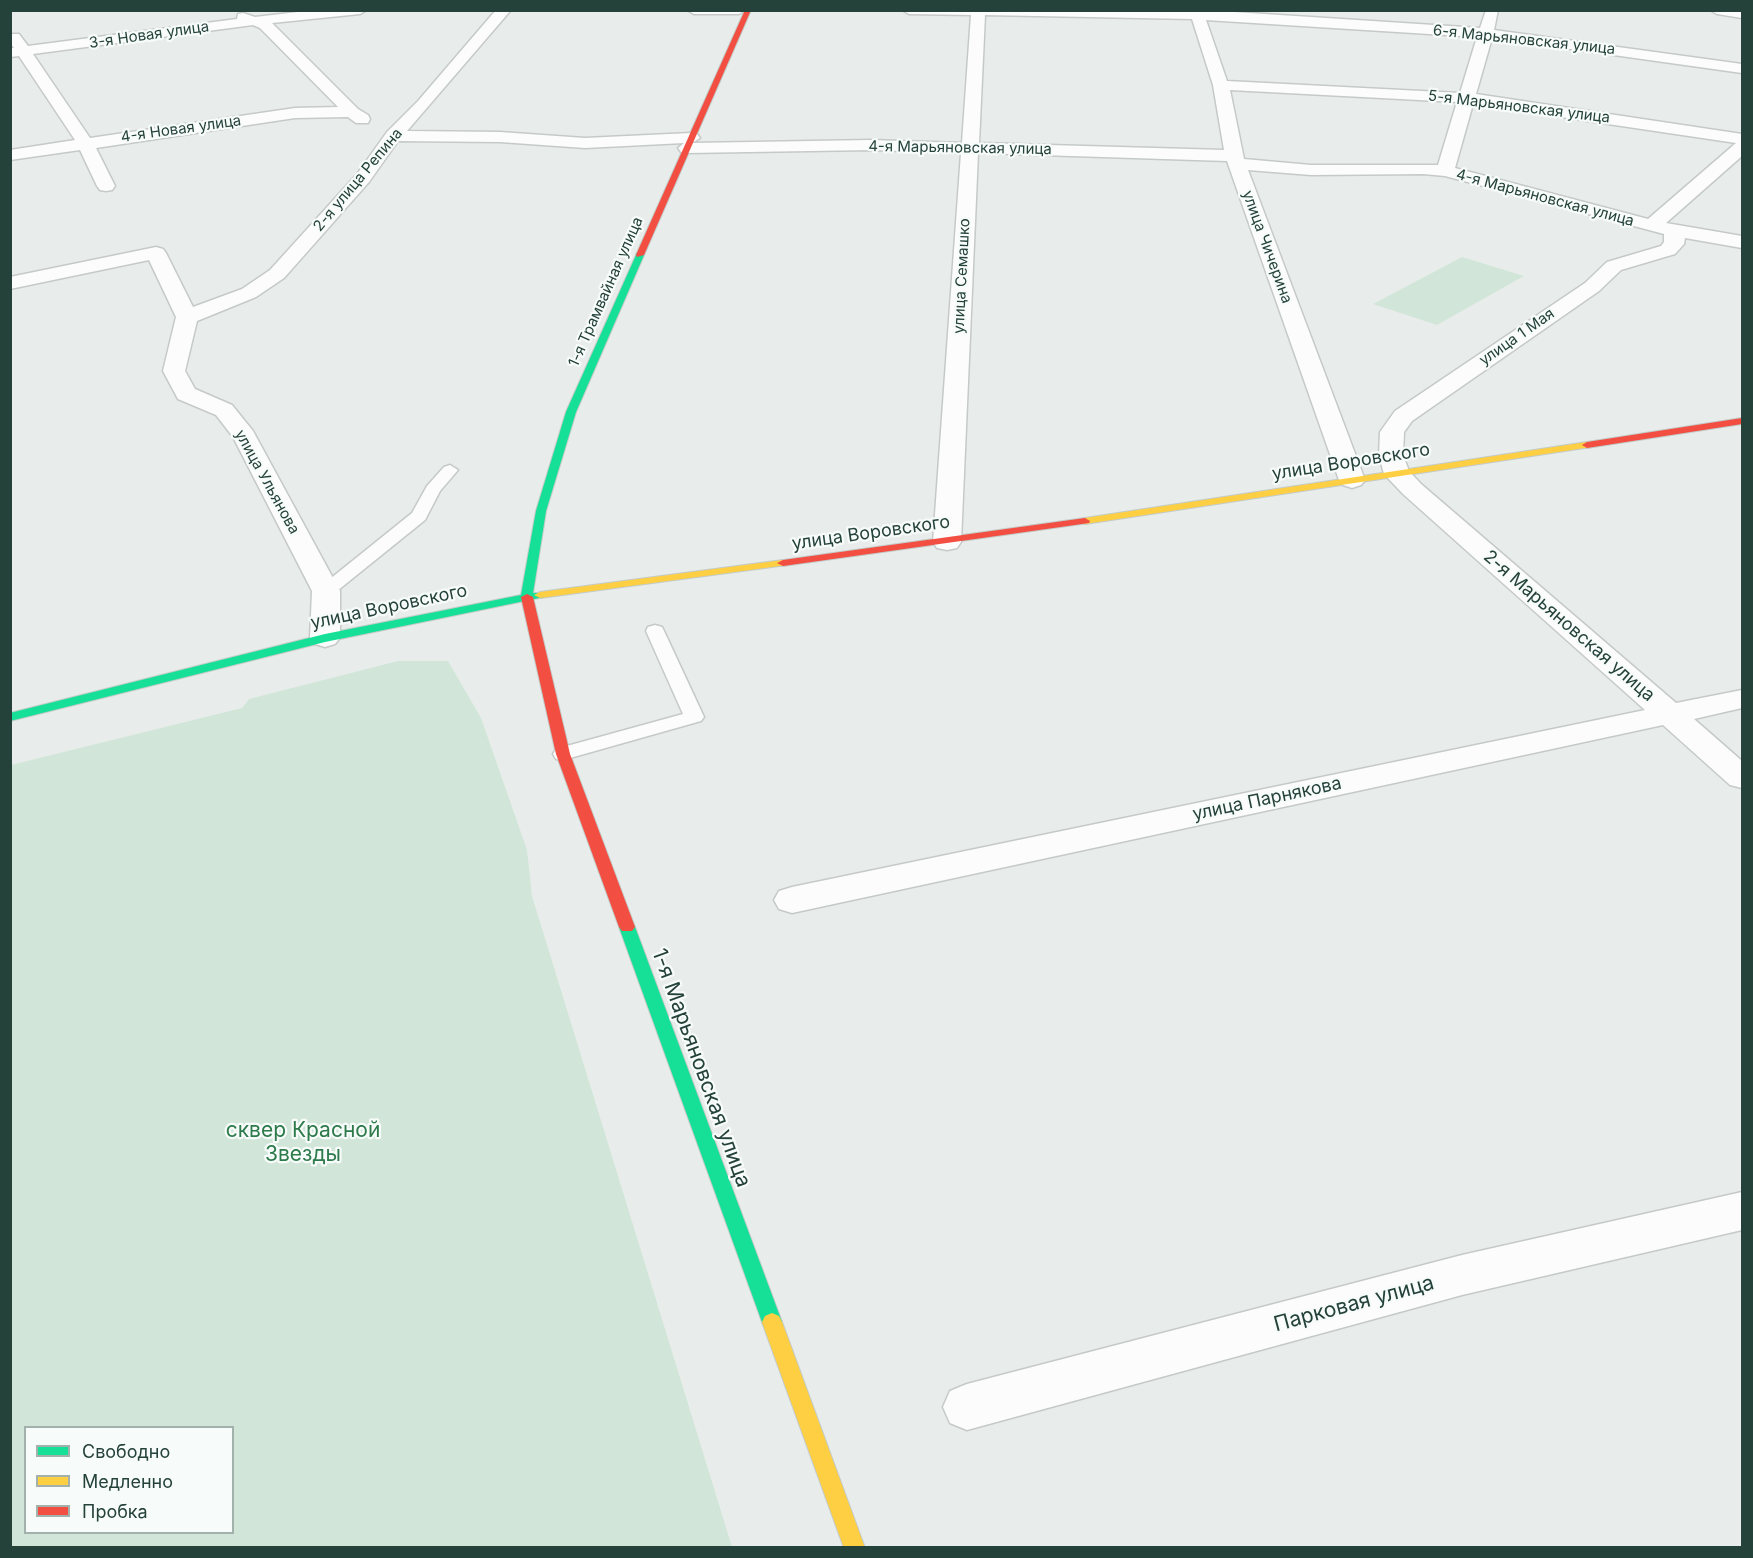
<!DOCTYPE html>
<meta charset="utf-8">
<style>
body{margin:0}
#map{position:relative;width:1753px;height:1558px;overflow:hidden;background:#e8edeb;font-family:Inter,sans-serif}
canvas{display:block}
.frame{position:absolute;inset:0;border:12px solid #24423a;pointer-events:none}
.legend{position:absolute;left:24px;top:1426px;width:210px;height:108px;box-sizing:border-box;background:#f7fbf9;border:2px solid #a3b1ad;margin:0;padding:8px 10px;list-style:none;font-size:18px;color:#24423a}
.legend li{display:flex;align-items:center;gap:12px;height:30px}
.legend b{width:30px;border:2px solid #a3b1ad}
</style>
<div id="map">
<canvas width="1753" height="1558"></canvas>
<div class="frame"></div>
<ul class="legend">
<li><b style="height:8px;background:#16e098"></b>Свободно</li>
<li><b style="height:8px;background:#ffcf43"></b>Медленно</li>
<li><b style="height:8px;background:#f24e42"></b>Пробка</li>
</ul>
</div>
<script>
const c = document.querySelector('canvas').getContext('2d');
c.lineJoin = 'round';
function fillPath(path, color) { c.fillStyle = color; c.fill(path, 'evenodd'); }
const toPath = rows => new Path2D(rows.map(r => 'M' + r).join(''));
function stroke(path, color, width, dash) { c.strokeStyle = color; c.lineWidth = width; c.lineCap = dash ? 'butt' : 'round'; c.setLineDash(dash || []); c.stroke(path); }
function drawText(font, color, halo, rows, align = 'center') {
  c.font = font + ' Inter,sans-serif'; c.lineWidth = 4.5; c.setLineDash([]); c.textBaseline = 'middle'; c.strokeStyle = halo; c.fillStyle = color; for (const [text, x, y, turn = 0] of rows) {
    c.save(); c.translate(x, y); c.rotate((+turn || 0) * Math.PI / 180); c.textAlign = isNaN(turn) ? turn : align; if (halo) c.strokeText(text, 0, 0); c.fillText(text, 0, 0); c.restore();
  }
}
const green = toPath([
 [1462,257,1524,276,1437,325,1373,304],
 [398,661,448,661,481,718,527,850,532,896,732,1547,11,1547,11,765,242,708,249,699],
 [26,1428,232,1428,232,1532,26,1532]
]);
const lane = toPath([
 [450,465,458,470,440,491,425,520,332,595,320,595,317,591,320,587,412,513,427,486,444,467,450,465],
 [655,625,662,627,664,631,704,717,701,721,563,760,556,759,553,754,556,749,683,714,646,631,648,627,655,625]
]);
const street = toPath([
 [315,10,367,10,360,14,272,23,358,109,368,115,370,119,368,123,356,123,348,117,295,118,96,148,115,186,112,190,106,191,100,190,97,186,80,150,10,160,10,150,75,140,19,56,10,57,10,48,14,48,10,43,10,34,19,34,28,46,237,19,238,14,243,13,255,17,315,10],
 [253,25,260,28,338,107,295,108,90,138,33,54,253,25],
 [496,10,511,10,407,131,500,132,585,138,691,133,697,134,700,138,692,143,871,140,962,143,971,15,909,14,902,10,1203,10,1480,28,1486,10,1498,10,1494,30,1742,64,1742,73,1492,38,1476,94,1742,134,1742,156,1666,223,1742,236,1742,248,1685,238,1684,244,1675,254,1621,270,1599,291,1412,421,1404,432,1403,455,1409,471,1421,484,1676,703,1742,690,1742,708,1694,719,1742,761,1742,788,1730,785,1663,725,792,913,779,909,774,900,779,891,792,887,1645,710,1403,494,1384,474,1379,455,1380,432,1395,411,1585,283,1607,262,1661,246,1664,242,1664,234,1445,176,1423,174,1311,175,1248,170,1365,480,1361,485,1352,488,1343,485,1339,480,1227,161,978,153,961,542,957,548,947,550,937,548,933,542,961,153,871,150,687,153,681,152,678,148,684,143,585,148,500,142,398,141,369,182,284,278,256,297,197,321,185,371,195,389,232,405,253,431,340,591,340,638,335,644,325,647,315,644,310,638,312,591,233,437,216,415,178,399,163,371,176,317,149,260,10,289,10,277,156,247,163,249,166,253,193,307,242,289,270,270,357,174,387,132,418,101,496,10],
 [985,15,1192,19,1213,85,1224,150,979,143,985,15],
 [1206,20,1477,37,1460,93,1227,81,1206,20],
 [1230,90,1457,102,1438,165,1311,165,1244,159,1230,90],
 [1473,104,1736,143,1648,219,1455,168,1473,104],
 [687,10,746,10,739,14,694,14,687,10],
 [1710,10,1742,10,1742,18,1717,14,1710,10],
 [1742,1192,1742,1230,1462,1295,967,1430,950,1423,943,1407,950,1391,967,1384,1462,1255,1742,1192]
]);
const fast = toPath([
 [637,253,644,255,576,412,546,511,533,593,544,593,546,595,544,597,325,642,10,721,10,713,325,634,521,595,536,511,566,412,637,253],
 [627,922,632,923,635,927,782,1322,779,1328,772,1331,765,1328,762,1322,619,927,622,923,627,922]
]);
const slow = toPath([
 [1587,442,1591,443,1591,447,1085,524,1080,521,1085,518,1587,442],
 [783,560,787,561,787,565,540,598,534,595,540,592,783,560],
 [772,1313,779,1316,782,1322,865,1548,844,1548,762,1322,765,1316,772,1313]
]);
const jam = toPath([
 [745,10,751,10,644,255,637,257,636,255,745,10],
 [1742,418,1742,424,1587,448,1582,445,1587,442,1742,418],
 [1085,518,1090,521,1089,523,783,566,777,563,783,560,1085,518],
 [527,594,533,597,570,754,635,927,632,931,622,931,619,927,556,754,521,597,527,594]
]);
const farStreetnames = [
 ["3-я Новая улица",149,35,-8],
 ["6-я Марьяновская улица",1524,40,6],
 ["5-я Марьяновская улица",1519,107,7],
 ["4-я Новая улица",181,129,-8],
 ["4-я Марьяновская улица",960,148,1],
 ["2-я улица Репина",358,180,-50],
 ["4-я Марьяновская улица",1545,198,15],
 ["улица Чичерина",1267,247,70],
 ["улица Семашко",962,276,-87],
 ["1-я Трамвайная улица",606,292,-66],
 ["улица 1 Мая",1517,337,-35],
 ["улица Ульянова",267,482,61]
];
const streetNames = [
 ["улица Воровского",1351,462,-9],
 ["улица Воровского",871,533,-8],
 ["улица Воровского",389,607,-12],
 ["2-я Марьяновская улица",1569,626,41],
 ["улица Парнякова",1267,799,-12]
];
const nearStreetnames = [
 ["1-я Марьяновская улица",701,1068,70],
 ["Парковая улица",1354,1304,-15]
];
const nearParknames = [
 ["сквер Красной",303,1131],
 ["Звезды",303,1155]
];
fillPath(green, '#d1e6d8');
stroke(lane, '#c5cac8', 3);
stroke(street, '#c5cac8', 3);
stroke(fast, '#c3cbc8', 2);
stroke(slow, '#c3cbc8', 2);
stroke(jam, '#c3cbc8', 2);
fillPath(lane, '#fcfcfc');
fillPath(street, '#fcfcfc');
fillPath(fast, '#16e098');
fillPath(slow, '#ffcf43');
fillPath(jam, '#f24e42');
drawText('15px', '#24423a', '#f7fbf9', farStreetnames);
drawText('18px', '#24423a', '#f7fbf9', streetNames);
drawText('21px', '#24423a', '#f7fbf9', nearStreetnames);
drawText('21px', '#2d7a4b', '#f7fbf9', nearParknames);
</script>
